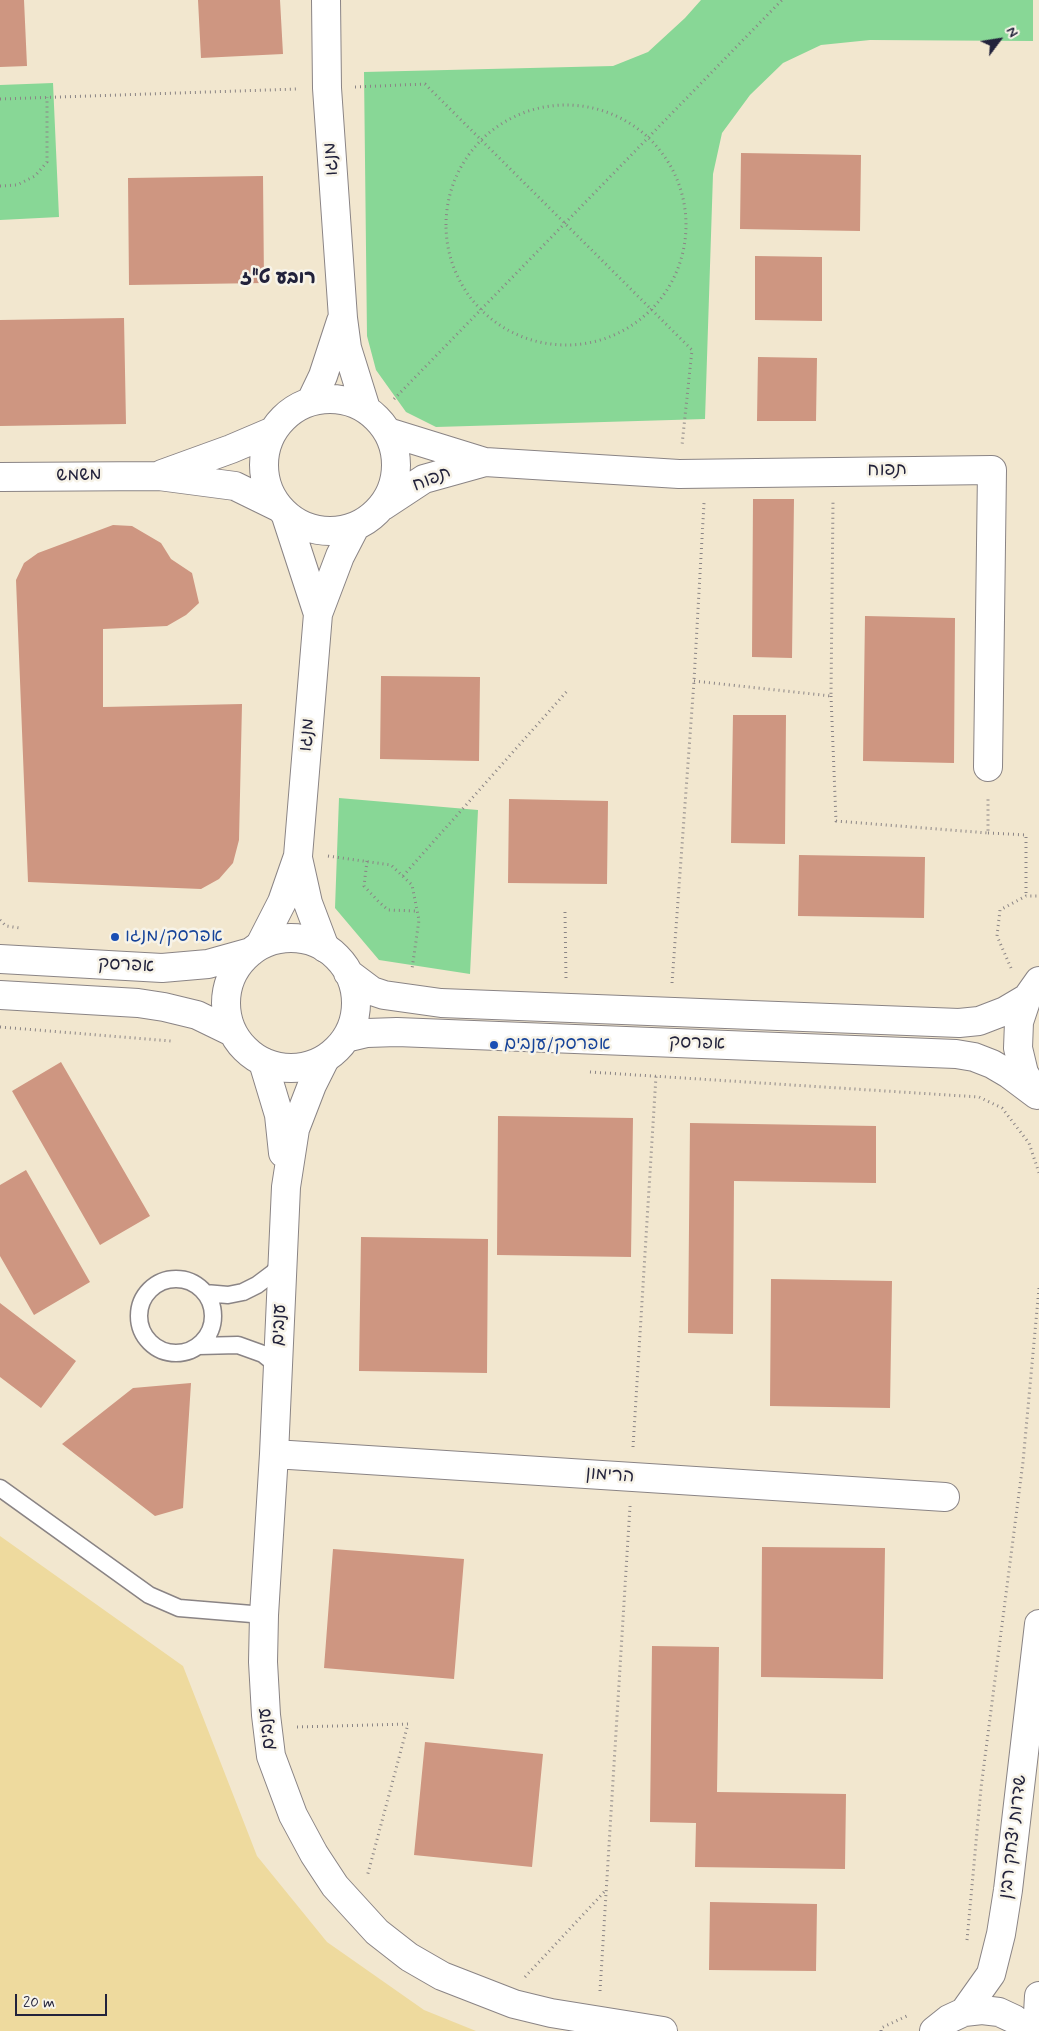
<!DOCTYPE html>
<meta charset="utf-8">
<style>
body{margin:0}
#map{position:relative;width:1039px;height:2031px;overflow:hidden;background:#f2e7cf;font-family:Mynerve,sans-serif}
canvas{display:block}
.north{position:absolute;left:974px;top:15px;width:50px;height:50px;-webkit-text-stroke:4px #f7f3e8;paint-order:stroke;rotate:59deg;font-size:14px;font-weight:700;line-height:20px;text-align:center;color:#22223b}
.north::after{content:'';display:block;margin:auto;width:18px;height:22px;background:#22223b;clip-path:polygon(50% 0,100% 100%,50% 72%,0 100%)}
.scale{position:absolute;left:15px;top:1994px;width:92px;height:22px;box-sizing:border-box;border:2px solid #22223b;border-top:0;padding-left:6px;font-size:15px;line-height:18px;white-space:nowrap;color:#22223b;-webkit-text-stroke:4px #f7f3e8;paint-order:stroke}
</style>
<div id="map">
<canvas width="1039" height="2031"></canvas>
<div class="north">N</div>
<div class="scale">20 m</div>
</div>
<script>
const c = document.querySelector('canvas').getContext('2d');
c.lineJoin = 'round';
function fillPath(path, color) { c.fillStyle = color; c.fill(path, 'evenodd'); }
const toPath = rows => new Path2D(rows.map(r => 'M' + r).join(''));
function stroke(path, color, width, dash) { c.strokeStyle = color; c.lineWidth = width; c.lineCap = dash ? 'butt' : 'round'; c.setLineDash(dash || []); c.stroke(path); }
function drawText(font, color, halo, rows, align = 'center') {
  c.font = font + ' Mynerve,"Playpen Sans Hebrew",sans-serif'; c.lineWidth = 5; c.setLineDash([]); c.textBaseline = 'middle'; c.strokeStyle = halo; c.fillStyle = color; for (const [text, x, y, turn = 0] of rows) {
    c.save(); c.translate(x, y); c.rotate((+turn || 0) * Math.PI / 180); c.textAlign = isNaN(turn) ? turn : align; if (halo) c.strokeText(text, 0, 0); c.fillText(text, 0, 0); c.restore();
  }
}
const green = toPath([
 [701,0,1033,0,1033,41,870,40,821,45,783,63,750,95,722,133,713,174,705,419,436,427,406,412,376,370,367,336,364,72,613,66,648,52,685,18],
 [53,83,59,217,0,220,0,85],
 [339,798,478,810,470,974,379,960,335,908]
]);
const sand = toPath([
 [0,1536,183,1666,257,1856,327,1942,424,2010,476,2031,0,2031]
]);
const building = toPath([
 [0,0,24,0,27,66,0,67],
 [198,0,280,0,283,54,201,58],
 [741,153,861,155,860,231,740,229],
 [263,176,264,283,129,285,128,178],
 [755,256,822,257,822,321,755,320],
 [124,318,126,424,0,426,0,320],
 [758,357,817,358,816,421,757,421],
 [753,499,794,499,792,658,752,657],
 [113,525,132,526,161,543,171,559,192,573,199,603,186,615,167,626,103,629,103,707,242,704,239,840,233,863,219,879,201,889,28,882,16,580,24,563,38,553],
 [865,616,955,618,954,763,863,761],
 [381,676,480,677,479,761,380,759],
 [733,715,786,715,785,844,731,843],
 [509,799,608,801,607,884,508,883],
 [799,855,925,857,924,918,798,916],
 [61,1062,150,1216,100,1245,12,1091],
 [498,1116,633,1118,631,1257,497,1255],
 [690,1123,876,1126,876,1183,734,1181,733,1334,688,1333],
 [26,1170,90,1282,34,1315,0,1256,0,1185],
 [361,1237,488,1239,487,1373,359,1371],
 [771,1279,892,1281,890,1408,770,1406],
 [0,1303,76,1361,41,1408,0,1377],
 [191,1383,183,1508,155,1516,62,1444,133,1388],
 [762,1547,885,1548,883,1679,761,1677],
 [333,1549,464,1559,454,1679,324,1668],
 [652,1646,719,1647,717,1792,846,1794,845,1869,695,1867,696,1823,650,1822],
 [425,1742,543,1754,532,1867,414,1855],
 [710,1902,817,1904,816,1971,709,1970]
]);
const path = toPath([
 [355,87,425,84,692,350,682,445],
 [0,99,297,89],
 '446 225a120 120 0 1 1 240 0a120 120 0 1 1-240 0Z',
 [0,186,17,185,35,176,47,162,47,97],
 [394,399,782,0],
 [694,681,831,696,833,502],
 [831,696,836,821,988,833,988,796],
 [988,833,1026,835,1026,896],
 [328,856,391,865,412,885,419,920,412,969],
 [367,861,364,886,379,902,388,910,417,911],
 [403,876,568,690],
 [565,912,566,979],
 [0,920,6,926,20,928],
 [1011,968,997,936,1000,910,1026,896,1039,896],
 [672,983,694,681,704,503],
 [0,1027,171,1041],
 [590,1072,979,1097,1002,1108,1029,1143,1039,1173],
 [633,1447,656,1076],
 [297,1727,408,1724,367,1877],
 [967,1940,981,1788,1023,1462,1039,1288],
 [525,1977,606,1890],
 [600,1991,630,1506],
 [881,2031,881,2028,909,2015]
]);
const lane = toPath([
 '139 1316a37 37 0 1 1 74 0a37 37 0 1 1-74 0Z',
 [205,1293,228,1295,243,1292,257,1285,273,1273,283,1261],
 [198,1346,238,1345,263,1354,278,1366],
 [0,1488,149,1595,179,1608,264,1615]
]);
const street = toPath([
 [326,0,327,88,343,318,347,348,366,409],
 '264 465a66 66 0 1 1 132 0a66 66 0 1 1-132 0Z',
 [311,401,323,376,341,321],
 [388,432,485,462,679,474,992,470,988,767],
 [162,474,231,449,271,432],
 [0,477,159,476,235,486,280,508],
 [383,506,424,479,485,462],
 [286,516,318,614],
 [298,858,308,903,325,948],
 [260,945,282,902,298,856,318,614,340,556,355,527],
 [325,1059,312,1085,295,1129,286,1187,274,1454,264,1615,263,1662,266,1715,271,1756,293,1815,314,1854,335,1886,377,1932,409,1957,442,1976,514,2004,551,2013,663,2031],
 [263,1062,279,1115,283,1153],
 [274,1454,945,1497]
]);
const secondary = toPath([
 '226 1003a65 65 0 1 1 130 0a65 65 0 1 1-130 0Z',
 [0,959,162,968,208,964,251,952],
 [348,973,372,991,384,995,441,1003,959,1023,979,1021,1005,1011,1027,998],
 [0,995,138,1003,164,1007,197,1015,232,1032],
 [346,1038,367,1033,397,1032,956,1054,974,1057,992,1064,1009,1074,1037,1095],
 [1035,1091,1024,1073,1018,1048,1019,1022,1027,998,1039,981],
 [964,2012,991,1974,1001,1934,1008,1890,1039,1624],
 [934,2031,949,2019,964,2012,982,2010,999,2012,1014,2019,1029,2031],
 [1037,2031,1039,1996]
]);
const markers = [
 [115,937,5,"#1a4fb4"],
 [494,1045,5,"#1a4fb4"]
];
const streetNames = [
 ["מנגו",332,159,-94],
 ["תפוח",887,471,-1],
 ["משמש",79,476,-1],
 ["תפוח",432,480,-22],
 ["מנגו",308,735,-85],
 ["אפרסק",126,966,3],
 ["אפרסק",697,1044,2],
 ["ענבים",280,1325,-87],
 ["הרימון",610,1476,4],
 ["ענבים",268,1729,-97],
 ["שדרות יצחק רבין",1014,1837,-83]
];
const transitNames = [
 ["אפרסק/מנגו",125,937],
 ["אפרסק/ענבים",504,1045]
];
const neighbourhoodNames = [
 ["רובע ט\"ז",278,279]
];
fillPath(green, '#88d796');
fillPath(sand, '#eeda9e');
fillPath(building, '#ce9681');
stroke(lane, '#8a8485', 19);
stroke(street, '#8a8485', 30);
stroke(secondary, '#8a8485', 30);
stroke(path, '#8a8485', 3, [1, 4]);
stroke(lane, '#fff', 16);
stroke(street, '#fff', 28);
stroke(secondary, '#fff', 28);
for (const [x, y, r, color] of markers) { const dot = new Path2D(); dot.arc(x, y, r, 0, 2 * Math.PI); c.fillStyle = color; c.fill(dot); stroke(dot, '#f7f3e8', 2); }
drawText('18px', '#22223b', '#f7f3e8', streetNames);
drawText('18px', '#164399', '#f7f3e8', transitNames, 'left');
drawText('bold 19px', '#22223b', '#f7f3e8', neighbourhoodNames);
</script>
